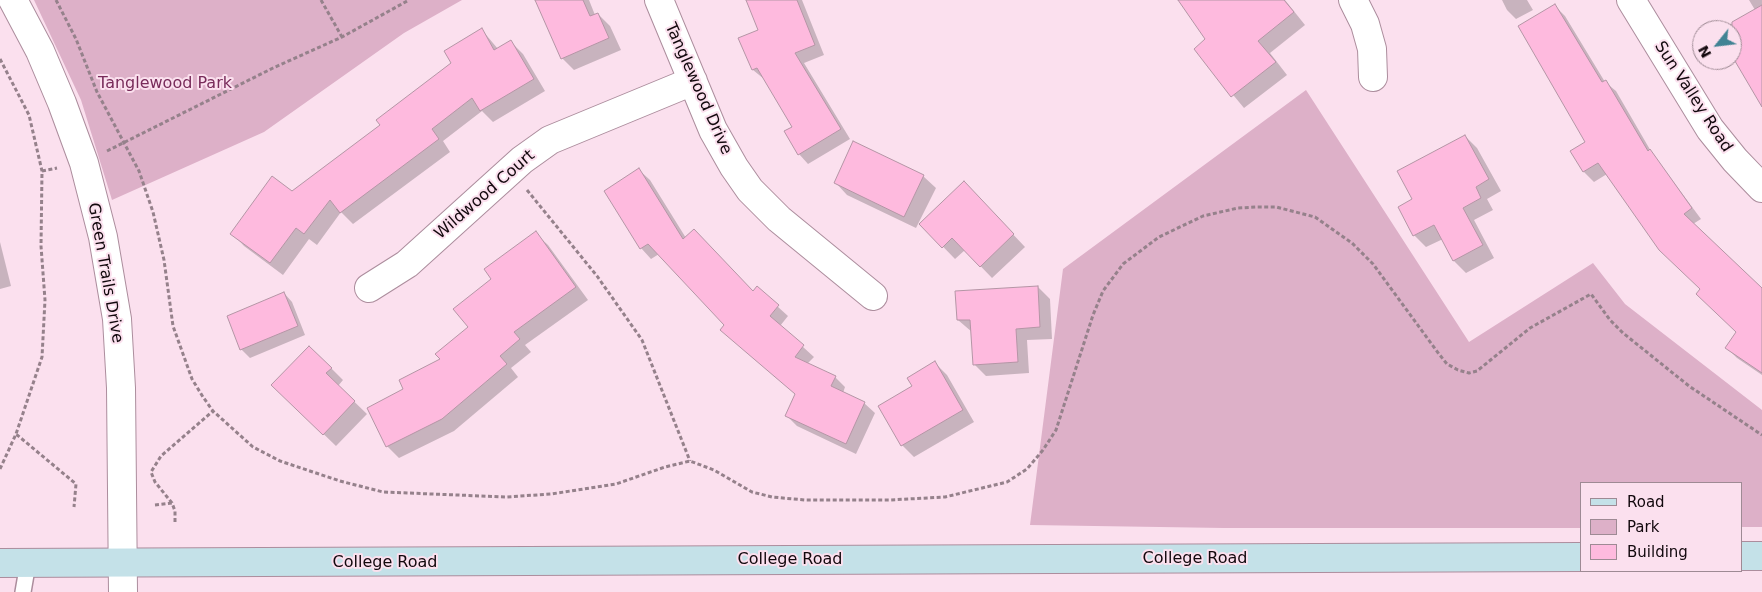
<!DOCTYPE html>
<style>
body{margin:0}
#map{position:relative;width:1762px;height:592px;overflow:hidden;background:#fbe0ee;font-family:"DejaVu Sans",sans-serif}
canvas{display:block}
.legend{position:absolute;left:1580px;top:482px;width:162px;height:90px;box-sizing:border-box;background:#fbe0ee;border:1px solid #9e8a94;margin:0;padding:6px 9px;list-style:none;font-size:15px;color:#12080d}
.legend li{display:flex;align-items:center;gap:10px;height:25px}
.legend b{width:25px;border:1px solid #9e8a94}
.north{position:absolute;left:1692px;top:20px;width:50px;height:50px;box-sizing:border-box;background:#fbe0ee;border:1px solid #9e8a94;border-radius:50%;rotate:241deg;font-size:14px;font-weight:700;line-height:20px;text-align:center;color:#12080d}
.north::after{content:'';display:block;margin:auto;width:18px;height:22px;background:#418394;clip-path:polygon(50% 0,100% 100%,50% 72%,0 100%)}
</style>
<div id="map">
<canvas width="1762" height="592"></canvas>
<ul class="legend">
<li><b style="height:6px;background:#c4e1e8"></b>Road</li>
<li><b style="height:14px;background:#ddb0c8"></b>Park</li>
<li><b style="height:14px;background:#febade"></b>Building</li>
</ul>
<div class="north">N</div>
</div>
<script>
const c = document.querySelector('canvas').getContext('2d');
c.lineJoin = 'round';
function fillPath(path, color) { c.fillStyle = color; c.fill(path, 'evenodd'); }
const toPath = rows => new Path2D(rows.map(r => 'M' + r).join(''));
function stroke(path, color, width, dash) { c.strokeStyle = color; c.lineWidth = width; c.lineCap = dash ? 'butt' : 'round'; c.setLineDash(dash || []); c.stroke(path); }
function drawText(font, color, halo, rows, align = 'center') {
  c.font = font + ' "DejaVu Sans",sans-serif'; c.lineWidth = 4; c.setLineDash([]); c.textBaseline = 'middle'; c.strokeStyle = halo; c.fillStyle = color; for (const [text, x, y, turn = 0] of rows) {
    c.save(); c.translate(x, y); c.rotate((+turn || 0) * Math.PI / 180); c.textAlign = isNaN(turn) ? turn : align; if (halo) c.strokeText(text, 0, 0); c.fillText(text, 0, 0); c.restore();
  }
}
const green = toPath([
 [34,0,462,0,404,33,264,132,112,200,81,100],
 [1306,90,1469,342,1593,263,1625,304,1762,410,1762,527,1741,527,1741,483,1581,483,1581,528,1224,528,1030,525,1063,269]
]);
const shadow = toPath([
 [536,0,589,0,595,15,598,14,610,26,621,50,574,70,562,58],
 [747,0,802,0,824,55,804,63,850,139,808,164,799,154,793,127,764,79,753,70,760,31],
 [1180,0,1285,0,1305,25,1270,53,1287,75,1244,108,1195,49,1207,40],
 [1502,0,1527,0,1533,10,1516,19,1507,10],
 [1749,0,1762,0,1762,99,1732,53,1732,30,1721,30,1755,10],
 [1555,6,1565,16,1605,82,1616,91,1652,153,1701,219,1693,224,1762,290,1762,375,1737,358,1727,348,1737,333,1607,174,1594,182,1584,172,1572,151,1586,143],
 [482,30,498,49,511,42,523,54,545,91,493,122,482,111,443,141,450,152,353,224,341,212,317,245,309,239,283,275,244,246,232,233,292,193,382,125,453,63],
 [1465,136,1477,148,1501,191,1487,199,1493,210,1474,220,1494,258,1466,273,1454,261,1443,239,1426,247,1414,235,1399,208,1414,200],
 [639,170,650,180,686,238,753,293,757,288,788,316,780,326,814,357,807,364,835,377,845,387,843,393,864,403,875,413,856,454,797,426,787,416,796,395,726,325,659,254,651,259,641,248,605,191],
 [923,176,936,188,916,228,847,195,835,182],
 [976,195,1025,247,992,278,965,250,955,259,921,224],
 [535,233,548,245,588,300,525,345,531,352,511,368,518,377,454,431,399,458,387,446,405,390,442,360,470,327,493,279],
 [0,242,11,286,0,289],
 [1038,287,1050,299,1052,339,1027,340,1029,373,986,376,974,364,972,332,958,320],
 [284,293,292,302,305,335,250,358,241,349],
 [935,363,947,375,974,422,914,457,902,445,914,387],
 [331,368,343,380,338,386,367,414,336,446,285,397]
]);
const building = toPath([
 [535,0,583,0,590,16,598,13,609,38,561,59,535,0],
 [746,0,797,0,815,45,795,53,841,129,798,155,784,131,792,127,757,68,752,70,738,38,758,30,746,0],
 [1178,0,1284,0,1294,12,1258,41,1276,62,1231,97,1194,49,1205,39,1178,0],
 [1555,4,1602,82,1606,80,1648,151,1650,149,1692,208,1684,214,1762,288,1762,373,1725,348,1736,332,1696,294,1700,289,1659,250,1598,163,1583,172,1570,151,1585,142,1518,26,1555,4],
 [1762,5,1762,107,1732,56,1732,22,1762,5],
 [482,28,494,50,511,40,534,79,480,111,472,98,432,129,439,139,340,213,330,200,304,234,296,228,270,263,230,234,272,176,292,191,380,125,376,120,451,63,444,51,482,28],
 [1465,135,1489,179,1476,187,1481,198,1463,208,1483,245,1453,261,1434,225,1413,236,1398,207,1412,199,1397,171,1465,135],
 [853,141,924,175,904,217,834,183,853,141],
 [639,168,683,239,694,229,753,291,757,286,779,305,770,316,804,345,795,357,836,376,831,386,865,402,846,444,785,416,795,394,720,330,724,325,648,244,640,249,604,191,639,168],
 [964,181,1014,234,980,267,952,238,942,248,919,224,964,181],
 [536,231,576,287,514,332,520,339,500,356,507,364,442,419,386,447,367,408,403,389,399,380,440,359,435,354,468,327,453,309,491,279,484,269,536,231],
 [1038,286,1040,327,1016,329,1018,362,973,365,970,320,957,320,955,291,1038,286],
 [284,292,298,326,240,350,227,316,284,292],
 [309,346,332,368,326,373,355,401,323,435,271,385,309,346],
 [935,361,963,410,901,446,878,406,912,386,907,378,935,361]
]);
const path = toPath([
 [56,0,76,39,97,92,139,171,153,212,164,260,173,326,192,379,203,397,213,411,253,447,280,461,340,481,383,492,506,497,551,494,616,484,665,467,690,461,714,470,752,492,772,497,805,500,890,500,945,497,1007,482,1027,469,1043,450,1056,430,1093,315,1103,291,1123,264,1159,237,1203,216,1238,208,1257,207,1276,207,1315,217,1352,243,1373,264,1439,354,1447,364,1458,370,1469,373,1477,371,1530,328,1591,294,1610,320,1623,333,1689,386,1762,435],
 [321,0,342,37],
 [0,59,29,115,42,171,41,246,45,300,42,357,16,434],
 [107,151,273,68,342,37,409,0],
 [42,171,57,168],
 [527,190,597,276,642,340,690,461],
 [0,469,16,434,76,484,74,507],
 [155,505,172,503],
 [175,522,175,511,172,503,155,482,151,472,161,456,213,411]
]);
const lane = toPath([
 [23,592,28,563]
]);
const street = toPath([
 [13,0,40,51,62,103,84,163,103,237,117,319,121,388,123,592],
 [659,0,713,130,734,167,750,190,779,219,873,296],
 [1353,0,1365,24,1372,49,1373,77],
 [1631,0,1710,129,1735,160,1762,188],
 [369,288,407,264,522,160,550,140,693,81]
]);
const secondary = toPath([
 [1741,556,1762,556],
 [0,563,1581,557]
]);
const parkNames = [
 ["Tanglewood Park",165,84]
];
const streetNames = [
 ["Tanglewood Drive",698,89,66],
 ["Sun Valley Road",1693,97,57],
 ["Wildwood Court",485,195,-41],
 ["Green Trails Drive",105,273,80],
 ["College Road",1195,559],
 ["College Road",790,560],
 ["College Road",385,563]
];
fillPath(green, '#ddb0c8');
fillPath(shadow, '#0003');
fillPath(building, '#febade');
stroke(building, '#b495a5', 1);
stroke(lane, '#ac8d9d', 18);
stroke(street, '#ac8d9d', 30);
stroke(secondary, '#ac8d9d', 30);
stroke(path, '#95818b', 3, [4, 2.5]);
stroke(lane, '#fff', 15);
stroke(street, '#fff', 28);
stroke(secondary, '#c4e1e8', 28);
drawText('16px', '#782b5a', '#fbe0ee', parkNames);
drawText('16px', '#12080d', '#fbe0ee', streetNames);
</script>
